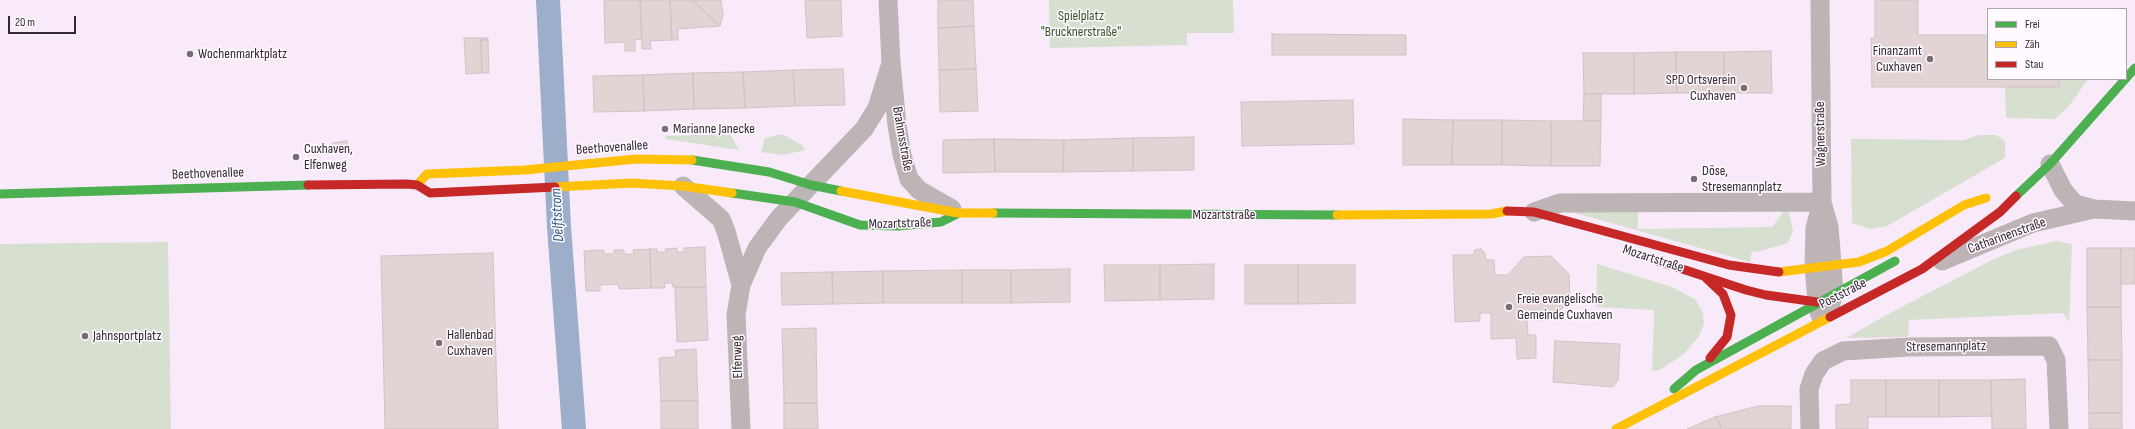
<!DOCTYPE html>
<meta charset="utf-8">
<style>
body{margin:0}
#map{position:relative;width:2135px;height:429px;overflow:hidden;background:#f9eaf9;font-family:"Sofia Sans Condensed",sans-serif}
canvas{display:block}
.legend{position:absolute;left:1987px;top:8px;width:140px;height:72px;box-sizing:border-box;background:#fffaff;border:1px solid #ada6ad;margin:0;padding:5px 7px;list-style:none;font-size:12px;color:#322832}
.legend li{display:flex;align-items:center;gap:8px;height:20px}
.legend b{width:20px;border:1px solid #ada6ad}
.scale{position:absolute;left:8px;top:16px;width:68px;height:18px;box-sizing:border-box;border:2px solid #322832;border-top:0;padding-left:5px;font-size:12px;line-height:14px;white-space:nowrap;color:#322832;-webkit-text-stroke:3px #fffaff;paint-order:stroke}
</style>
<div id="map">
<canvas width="2135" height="429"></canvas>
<ul class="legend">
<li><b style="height:5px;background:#4caf50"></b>Frei</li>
<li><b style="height:5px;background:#ffc107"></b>Zäh</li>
<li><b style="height:5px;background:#c62828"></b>Stau</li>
</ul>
<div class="scale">20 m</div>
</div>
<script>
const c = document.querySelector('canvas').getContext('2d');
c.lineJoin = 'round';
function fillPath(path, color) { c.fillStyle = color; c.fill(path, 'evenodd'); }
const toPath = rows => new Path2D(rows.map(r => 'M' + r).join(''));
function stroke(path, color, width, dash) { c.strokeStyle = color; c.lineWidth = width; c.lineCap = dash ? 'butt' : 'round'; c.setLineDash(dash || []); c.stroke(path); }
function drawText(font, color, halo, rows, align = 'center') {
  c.font = font + ' "Sofia Sans Condensed",sans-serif'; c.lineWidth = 3; c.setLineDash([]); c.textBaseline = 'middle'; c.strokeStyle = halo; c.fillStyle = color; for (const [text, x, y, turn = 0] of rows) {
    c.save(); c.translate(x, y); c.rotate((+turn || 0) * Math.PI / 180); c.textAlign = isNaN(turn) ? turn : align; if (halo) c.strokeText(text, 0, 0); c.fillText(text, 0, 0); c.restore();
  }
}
const green = toPath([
 [1049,0,1233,0,1234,33,1187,33,1187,45,1050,48],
 [2059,79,2088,79,2069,106,2055,119,2006,118,2005,87,2059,87],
 [730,134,739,150,666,139,665,136],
 [782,134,802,145,805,150,783,155,761,152,765,138],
 [1979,135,1996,135,2005,141,2005,158,1887,226,1870,229,1852,223,1851,139,1964,140],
 [1568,211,1638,211,1638,229,1772,227,1784,211,1789,212,1793,231,1788,243,1757,252,1752,251,1750,262],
 [2057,241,2072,244,2069,322,2063,313,1909,320,1908,337,1846,338,1892,312,1992,260,2016,250],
 [168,242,171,429,0,429,0,244],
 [1597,264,1672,287,1696,300,1703,313,1704,324,1699,336,1685,353,1660,370,1652,371,1654,310,1596,307]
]);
const canal = toPath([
 [548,0,559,227,574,429]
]);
const building = toPath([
 [604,0,640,0,642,39,635,40,635,51,625,51,625,42,605,43,604,0],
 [640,0,670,0,672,40,650,41,651,49,642,49,640,0],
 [670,0,692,0,720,26,678,29,678,40,672,40,670,0],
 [692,0,721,0,723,15,720,26,692,0],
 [805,0,841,0,842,36,807,38,805,0],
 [938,0,973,0,974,26,938,28,938,0],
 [1875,0,1918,0,1918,35,1988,35,1988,79,2059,79,2059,87,1872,87,1871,38,1875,38,1875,0],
 [974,26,976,69,939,70,938,28,974,26],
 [1272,34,1406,35,1406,55,1272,55,1272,34],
 [464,38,488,38,488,40,481,40,482,73,466,74,464,38],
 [481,40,488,40,489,73,482,73,481,40],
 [1771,51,1772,93,1724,93,1724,52,1771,51],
 [1676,52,1677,93,1634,94,1634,53,1676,52],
 [1676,52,1724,52,1724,93,1677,93,1676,52],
 [1583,53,1634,53,1634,94,1584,94,1583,53],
 [843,69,845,105,795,106,793,70,843,69],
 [976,69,978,111,940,112,939,70,976,69],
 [793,70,795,106,745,108,743,72,793,70],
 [743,72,745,108,694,109,693,73,743,72],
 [693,73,694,109,644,111,643,75,693,73],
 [643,75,644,111,594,112,593,76,643,75],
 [1584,94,1601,94,1601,121,1583,121,1584,94],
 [1353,100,1354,144,1242,146,1241,102,1353,100],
 [1403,119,1453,120,1452,165,1403,165,1403,119],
 [1453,120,1502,120,1502,165,1452,165,1453,120],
 [1502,120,1551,121,1551,166,1502,165,1502,120],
 [1551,121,1601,121,1600,166,1551,166,1551,121],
 [1194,137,1194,170,1133,171,1133,138,1194,137],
 [1133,138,1133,171,1063,172,1064,140,1133,138],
 [994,139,995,172,943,173,943,140,994,139],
 [994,139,1064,140,1063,172,995,172,994,139],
 [347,141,348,150,333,151,332,143,347,141],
 [705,247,706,287,673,287,672,283,664,283,665,288,651,288,650,249,657,249,657,252,666,252,665,249,677,248,677,252,684,252,684,248,705,247],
 [2087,248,2121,248,2121,307,2087,307,2087,248],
 [2121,248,2135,248,2135,284,2121,284,2121,248],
 [650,249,651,288,619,289,618,284,600,285,600,291,586,291,584,251,604,250,604,254,614,254,614,250,624,250,624,254,634,254,633,250,650,249],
 [1481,249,1485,253,1486,260,1494,260,1495,275,1508,275,1524,257,1551,256,1569,274,1570,301,1550,320,1527,320,1528,335,1536,335,1536,358,1517,359,1516,338,1491,339,1491,313,1480,313,1480,321,1455,322,1453,255,1473,255,1475,250,1481,249],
 [493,253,498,429,385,429,381,256,493,253],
 [1214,264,1214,299,1160,300,1160,265,1214,264],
 [1104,265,1160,265,1160,300,1105,301,1104,265],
 [1245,265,1298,265,1298,304,1245,304,1245,265],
 [1298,265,1355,265,1355,303,1298,304,1298,265],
 [1070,269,1070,302,1011,303,1011,270,1070,269],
 [962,270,1011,270,1011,303,962,303,962,270],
 [962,270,962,303,883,303,883,271,962,270],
 [883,271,883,303,833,304,832,272,883,271],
 [832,272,833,304,782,305,781,273,832,272],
 [675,287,706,287,708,340,677,342,675,287],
 [2087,307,2121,307,2122,360,2088,360,2087,307],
 [816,328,817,403,784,403,782,329,816,328],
 [1555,341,1620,344,1618,380,1613,387,1553,382,1555,341],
 [696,349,698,401,661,401,659,358,676,357,675,350,696,349],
 [2088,360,2122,360,2122,413,2089,413,2088,360],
 [2025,379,2026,429,1992,429,1991,380,2025,379],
 [1851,380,1886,380,1886,417,1868,417,1868,429,1836,429,1836,405,1851,404,1851,380],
 [1886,380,1939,380,1939,417,1886,417,1886,380],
 [1939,380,1991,380,1992,416,1939,417,1939,380],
 [661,401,698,401,698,429,661,429,661,401],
 [784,403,817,403,818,429,784,429,784,403],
 [1758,406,1791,406,1791,429,1724,429,1715,417,1758,406],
 [2089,413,2122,413,2122,429,2089,429,2089,413],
 [1715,417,1722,429,1687,429,1715,417]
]);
const street = toPath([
 [888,0,891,63,897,125,902,155,909,179,919,190,952,209],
 [1820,0,1822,202,1815,228,1814,266,1817,302,1820,315],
 [2050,164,2063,190,2075,204,2094,209,2135,211],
 [683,186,721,219,726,231,741,285],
 [1822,202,1829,227,1831,250,1834,294,1830,306],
 [1534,212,1560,203,1822,202],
 [1942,261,2033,223,2094,209],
 [741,429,736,315,741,285,757,248,779,218,864,129,877,108,891,63],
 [1810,429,1809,389,1814,374,1823,361,1843,351,1909,347,2049,346,2056,360,2059,429]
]);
const fast = toPath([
 [692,160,769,172,811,185,841,191],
 [732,193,795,202,860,225,898,226,941,222,957,214],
 [0,194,308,185],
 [2016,196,2050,164,2135,68],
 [993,213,1337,215],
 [1674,389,1696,370,1895,261]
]);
const slow = toPath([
 [417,185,427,174,525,170,636,159,692,160],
 [555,187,631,183,683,186,732,193],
 [841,191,958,213,993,213],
 [1337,215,1491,214,1507,211],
 [1779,272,1859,262,1887,251,1964,205,1986,198],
 [1616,429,1830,317]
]);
const jam = toPath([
 [308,185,407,184,417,185,430,193,555,187],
 [1507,211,1534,212,1729,265,1779,272],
 [1655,260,1746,290,1766,295,1817,302],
 [1706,278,1723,294,1731,315,1727,337,1710,358],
 [1830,317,1922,269,2000,212,2016,196]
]);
const markers = [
 [190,54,4,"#786c78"],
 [1930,59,4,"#786c78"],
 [1744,88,4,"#786c78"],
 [665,129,4,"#786c78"],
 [296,157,4,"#786c78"],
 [1694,179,4,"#786c78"],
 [1509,307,4,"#786c78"],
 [85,336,4,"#786c78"],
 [439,343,4,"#786c78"]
];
const parkNames = [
 ["Spielplatz",1081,16],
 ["\"Brucknerstraße\"",1081,32]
];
const poiNames = [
 ["Finanzamt",1922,51,"right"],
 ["Cuxhaven",1922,67,"right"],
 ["Wochenmarktplatz",198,54],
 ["SPD Ortsverein",1736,80,"right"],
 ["Cuxhaven",1736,96,"right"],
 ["Marianne Janecke",673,129],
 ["Cuxhaven,",304,149],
 ["Elfenweg",304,165],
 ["Döse,",1702,171],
 ["Stresemannplatz",1702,187],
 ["Freie evangelische",1517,299],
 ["Gemeinde Cuxhaven",1517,315],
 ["Hallenbad",447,335],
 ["Cuxhaven",447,351],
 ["Jahnsportplatz",93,336]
];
const streetNames = [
 ["Wagnerstraße",1821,134,-91],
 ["Brahmsstraße",902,139,80],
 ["Beethovenallee",612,148,-4],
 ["Beethovenallee",208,174,-2],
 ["Mozartstraße",1224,215],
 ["Mozartstraße",900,224,-2],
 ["Catharinenstraße",2007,236,-20],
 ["Mozartstraße",1653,259,18],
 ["Poststraße",1843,294,-27],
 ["Stresemannplatz",1946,347,-1],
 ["Elfenweg",738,357,-92]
];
const waterNames = [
 ["Delftstrom",558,215,-93]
];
fillPath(green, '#d7dfd1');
stroke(canal, '#9caec9', 24);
fillPath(building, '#e2d4d4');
stroke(building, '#cfc3c5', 1);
stroke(street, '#bdb4b5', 19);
stroke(fast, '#4caf50', 9);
stroke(slow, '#ffc107', 9);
stroke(jam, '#c62828', 9);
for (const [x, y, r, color] of markers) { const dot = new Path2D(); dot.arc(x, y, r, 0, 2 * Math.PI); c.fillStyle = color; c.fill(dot); stroke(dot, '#fffaff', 1.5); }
drawText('14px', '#315520', '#fffaff', parkNames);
drawText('14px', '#322832', '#fffaff', poiNames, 'left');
drawText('14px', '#322832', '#fffaff', streetNames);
drawText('italic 15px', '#255783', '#fffaff', waterNames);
</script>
